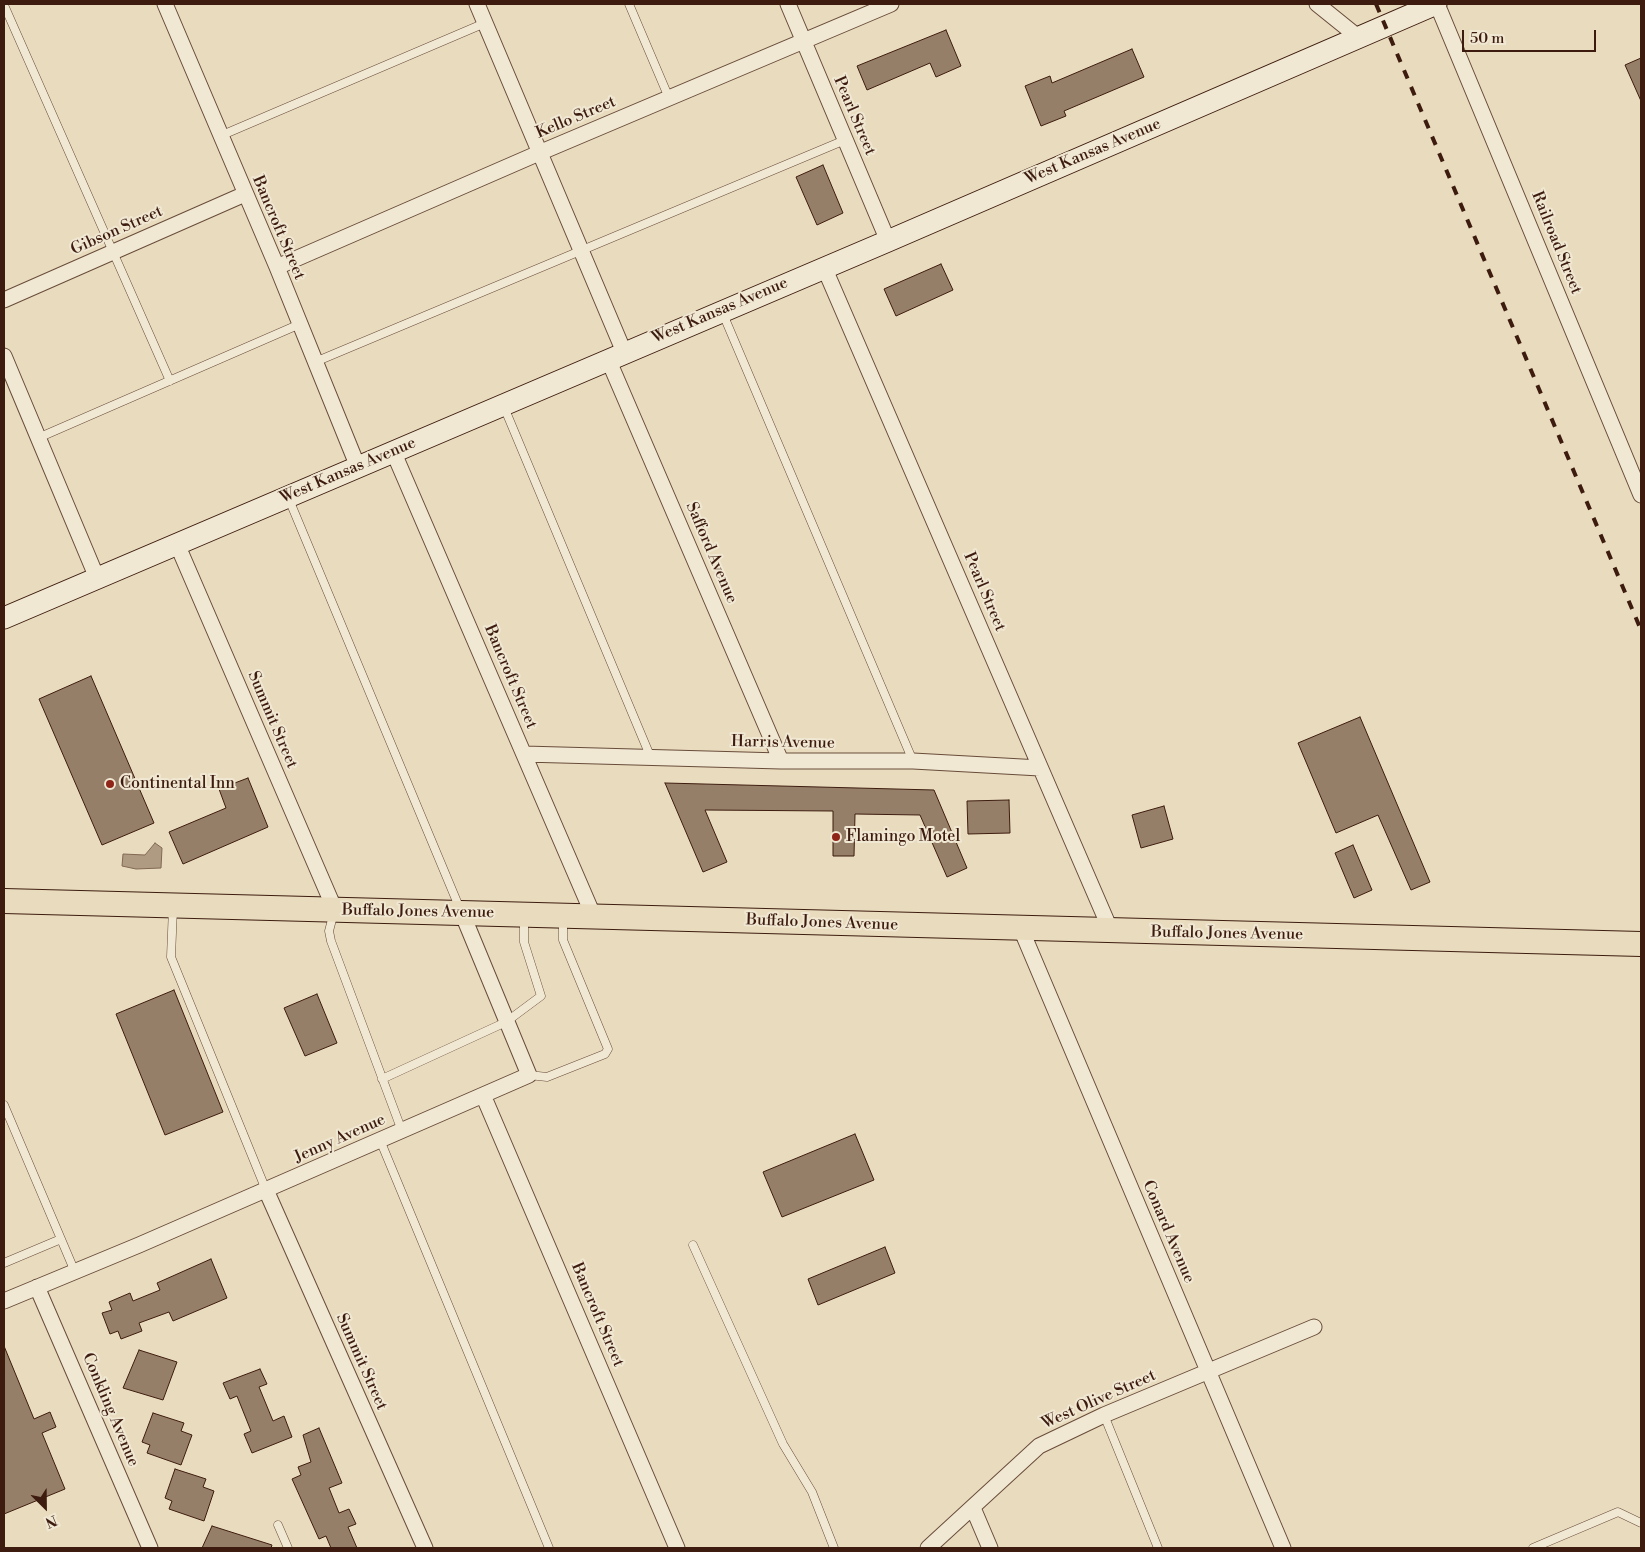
<!DOCTYPE html>
<style>
body{margin:0}
#map{position:relative;width:1645px;height:1552px;overflow:hidden;background:#e9dbbd;font-family:"Libre Bodoni",serif}
canvas{display:block}
.frame{position:absolute;inset:0;border:5px solid #3d1c0f;pointer-events:none}
.north{position:absolute;left:20px;top:1482px;width:50px;height:50px;-webkit-text-stroke:4px #f1e8d4;paint-order:stroke;rotate:157deg;font-size:14px;font-weight:700;line-height:20px;text-align:center;color:#3d1c0f}
.north::after{content:'';display:block;margin:auto;width:18px;height:22px;background:#3d1c0f;clip-path:polygon(50% 0,100% 100%,50% 72%,0 100%)}
.scale{position:absolute;left:1462px;top:30px;width:134px;height:22px;box-sizing:border-box;border:2px solid #3d1c0f;border-top:0;padding-left:6px;font-size:15px;line-height:18px;white-space:nowrap;color:#3d1c0f;-webkit-text-stroke:4px #f1e8d4;paint-order:stroke}
</style>
<div id="map">
<canvas width="1645" height="1552"></canvas>
<div class="frame"></div>
<div class="north">N</div>
<div class="scale">50 m</div>
</div>
<script>
const c = document.querySelector('canvas').getContext('2d');
c.lineJoin = 'round';
function fillPath(path, color) { c.fillStyle = color; c.fill(path, 'evenodd'); }
const toPath = rows => new Path2D(rows.map(r => 'M' + r).join(''));
function stroke(path, color, width, dash) { c.strokeStyle = color; c.lineWidth = width; c.lineCap = dash ? 'butt' : 'round'; c.setLineDash(dash || []); c.stroke(path); }
function drawText(font, color, halo, rows, align = 'center') {
  c.font = font + ' "Libre Bodoni",serif'; c.lineWidth = 4; c.setLineDash([]); c.textBaseline = 'middle'; c.strokeStyle = halo; c.fillStyle = color; for (const [text, x, y, turn = 0] of rows) {
    c.save(); c.translate(x, y); c.rotate((+turn || 0) * Math.PI / 180); c.textAlign = isNaN(turn) ? turn : align; if (halo) c.strokeText(text, 0, 0); c.fillText(text, 0, 0); c.restore();
  }
}
const water = toPath([
 [155,843,162,848,161,868,136,869,122,866,123,854,145,855,155,843]
]);
const building = toPath([
 [946,30,961,66,936,77,930,63,867,90,857,66,946,30],
 [1132,49,1144,77,1064,111,1066,116,1041,126,1025,86,1050,76,1052,83,1132,49],
 [1641,58,1641,101,1625,65,1641,58],
 [823,165,843,213,817,225,796,177,823,165],
 [941,264,953,290,896,316,884,289,941,264],
 [91,676,154,823,102,845,39,699,91,676],
 [1360,717,1430,882,1411,890,1378,815,1336,833,1298,743,1360,717],
 [248,778,268,827,183,864,169,832,226,808,219,789,248,778],
 [665,783,934,790,967,868,947,877,920,815,855,814,854,856,833,856,833,811,705,810,727,862,703,872,665,783],
 [1009,800,1010,833,968,834,967,801,1009,800],
 [1164,806,1173,839,1141,848,1132,815,1164,806],
 [1353,845,1372,890,1354,898,1335,853,1353,845],
 [174,990,223,1112,165,1135,116,1014,174,990],
 [317,994,337,1043,305,1056,284,1008,317,994],
 [855,1134,874,1180,782,1217,763,1172,855,1134],
 [885,1247,895,1273,818,1305,808,1279,885,1247],
 [211,1259,227,1298,173,1321,169,1312,139,1323,142,1331,121,1339,118,1331,110,1334,102,1313,112,1310,109,1302,130,1293,133,1301,160,1290,157,1283,211,1259],
 [4,1346,34,1419,50,1412,56,1427,42,1433,65,1489,4,1514,4,1346],
 [139,1350,177,1362,163,1400,123,1388,139,1350],
 [260,1369,267,1384,259,1387,273,1421,284,1416,292,1437,252,1453,244,1434,251,1431,237,1396,230,1399,223,1383,260,1369],
 [153,1413,184,1423,181,1431,192,1435,181,1465,147,1453,150,1445,142,1442,153,1413],
 [319,1428,342,1483,329,1488,339,1513,349,1509,356,1524,348,1527,357,1548,331,1548,326,1536,319,1539,292,1479,301,1475,298,1467,311,1462,303,1435,319,1428],
 [175,1469,206,1479,203,1487,214,1491,204,1521,169,1509,172,1501,165,1498,175,1469],
 [212,1526,272,1545,271,1548,202,1548,212,1526]
]);
const lane = toPath([
 [629,4,669,98],
 [4,5,170,381],
 [220,136,485,23],
 [723,314,913,761],
 [315,362,845,140],
 [504,407,651,758],
 [38,438,300,324],
 [288,497,460,909],
 [173,908,171,957,266,1190],
 [334,912,329,931,331,941,402,1131],
 [529,1075,547,1077,605,1054,608,1049,563,940,563,918],
 [382,1079,506,1022,541,996,524,942,524,918],
 [4,1105,75,1272],
 [380,1140,549,1548],
 [693,1245,783,1444,812,1492,834,1548],
 [4,1263,61,1239],
 [1104,1415,1158,1548],
 [278,1525,288,1548],
 [1533,1548,1618,1512,1641,1523]
]);
const street = toPath([
 [165,4,277,267,358,467],
 [477,4,624,352],
 [788,4,888,241],
 [1317,4,1358,37],
 [1437,4,1641,495],
 [277,267,539,153,891,4],
 [824,267,1111,931],
 [4,300,245,194],
 [4,356,97,578],
 [608,359,781,761],
 [393,451,594,917],
 [177,544,335,910],
 [524,754,781,761,913,761,1040,768],
 [1021,929,1283,1548],
 [483,1095,677,1548],
 [266,1190,425,1548],
 [37,1287,150,1548],
 [4,1301,139,1245,529,1075,462,913],
 [973,1508,990,1548],
 [928,1548,1039,1446,1104,1415,1314,1327]
]);
const secondary = toPath([
 [4,618,888,241,1436,4]
]);
const primary = toPath([
 [4,901,1641,944]
]);
const rail = toPath([
 [1376,4,1641,630]
]);
const markers = [
 [110,784,5,"#8f2418"],
 [836,837,5,"#8f2418"]
];
const streetNames = [
 ["Pearl Street",854,116,67],
 ["Kello Street",576,118,-23],
 ["West Kansas Avenue",1093,152,-23],
 ["Bancroft Street",278,228,67],
 ["Gibson Street",117,231,-24],
 ["Railroad Street",1556,243,68],
 ["West Kansas Avenue",720,311,-23],
 ["West Kansas Avenue",348,471,-23],
 ["Safford Avenue",711,553,67],
 ["Pearl Street",984,592,67],
 ["Bancroft Street",510,677,67],
 ["Summit Street",272,720,67],
 ["Harris Avenue",783,743,1],
 ["Buffalo Jones Avenue",418,912,1],
 ["Buffalo Jones Avenue",822,923,2],
 ["Buffalo Jones Avenue",1227,934,1],
 ["Jenny Avenue",340,1139,-24],
 ["Conard Avenue",1168,1232,67],
 ["Bancroft Street",597,1315,67],
 ["Summit Street",361,1362,66],
 ["West Olive Street",1099,1400,-24],
 ["Conkling Avenue",110,1410,67]
];
const poiNames = [
 ["Continental Inn",120,784],
 ["Flamingo Motel",846,837]
];
fillPath(water, '#af9a82');
stroke(water, '#816854', 1);
fillPath(building, '#967f69');
stroke(building, '#3d1c0f', 1);
stroke(lane, '#684c3a', 9);
stroke(street, '#684c3a', 17);
stroke(secondary, '#3d1c0f', 23);
stroke(primary, '#3d1c0f', 26);
stroke(lane, '#f1e8d4', 8);
stroke(street, '#f1e8d4', 15);
stroke(secondary, '#f1e8d4', 21);
stroke(primary, '#e9dbbd', 24);
stroke(rail, '#3d1c0f', 4, [9, 9]);
for (const [x, y, r, color] of markers) { const dot = new Path2D(); dot.arc(x, y, r, 0, 2 * Math.PI); c.fillStyle = color; c.fill(dot); stroke(dot, '#f1e8d4', 2); }
drawText('16px', '#3d1c0f', '#f1e8d4', streetNames);
drawText('16px', '#3d1c0f', '#f1e8d4', poiNames, 'left');
</script>
